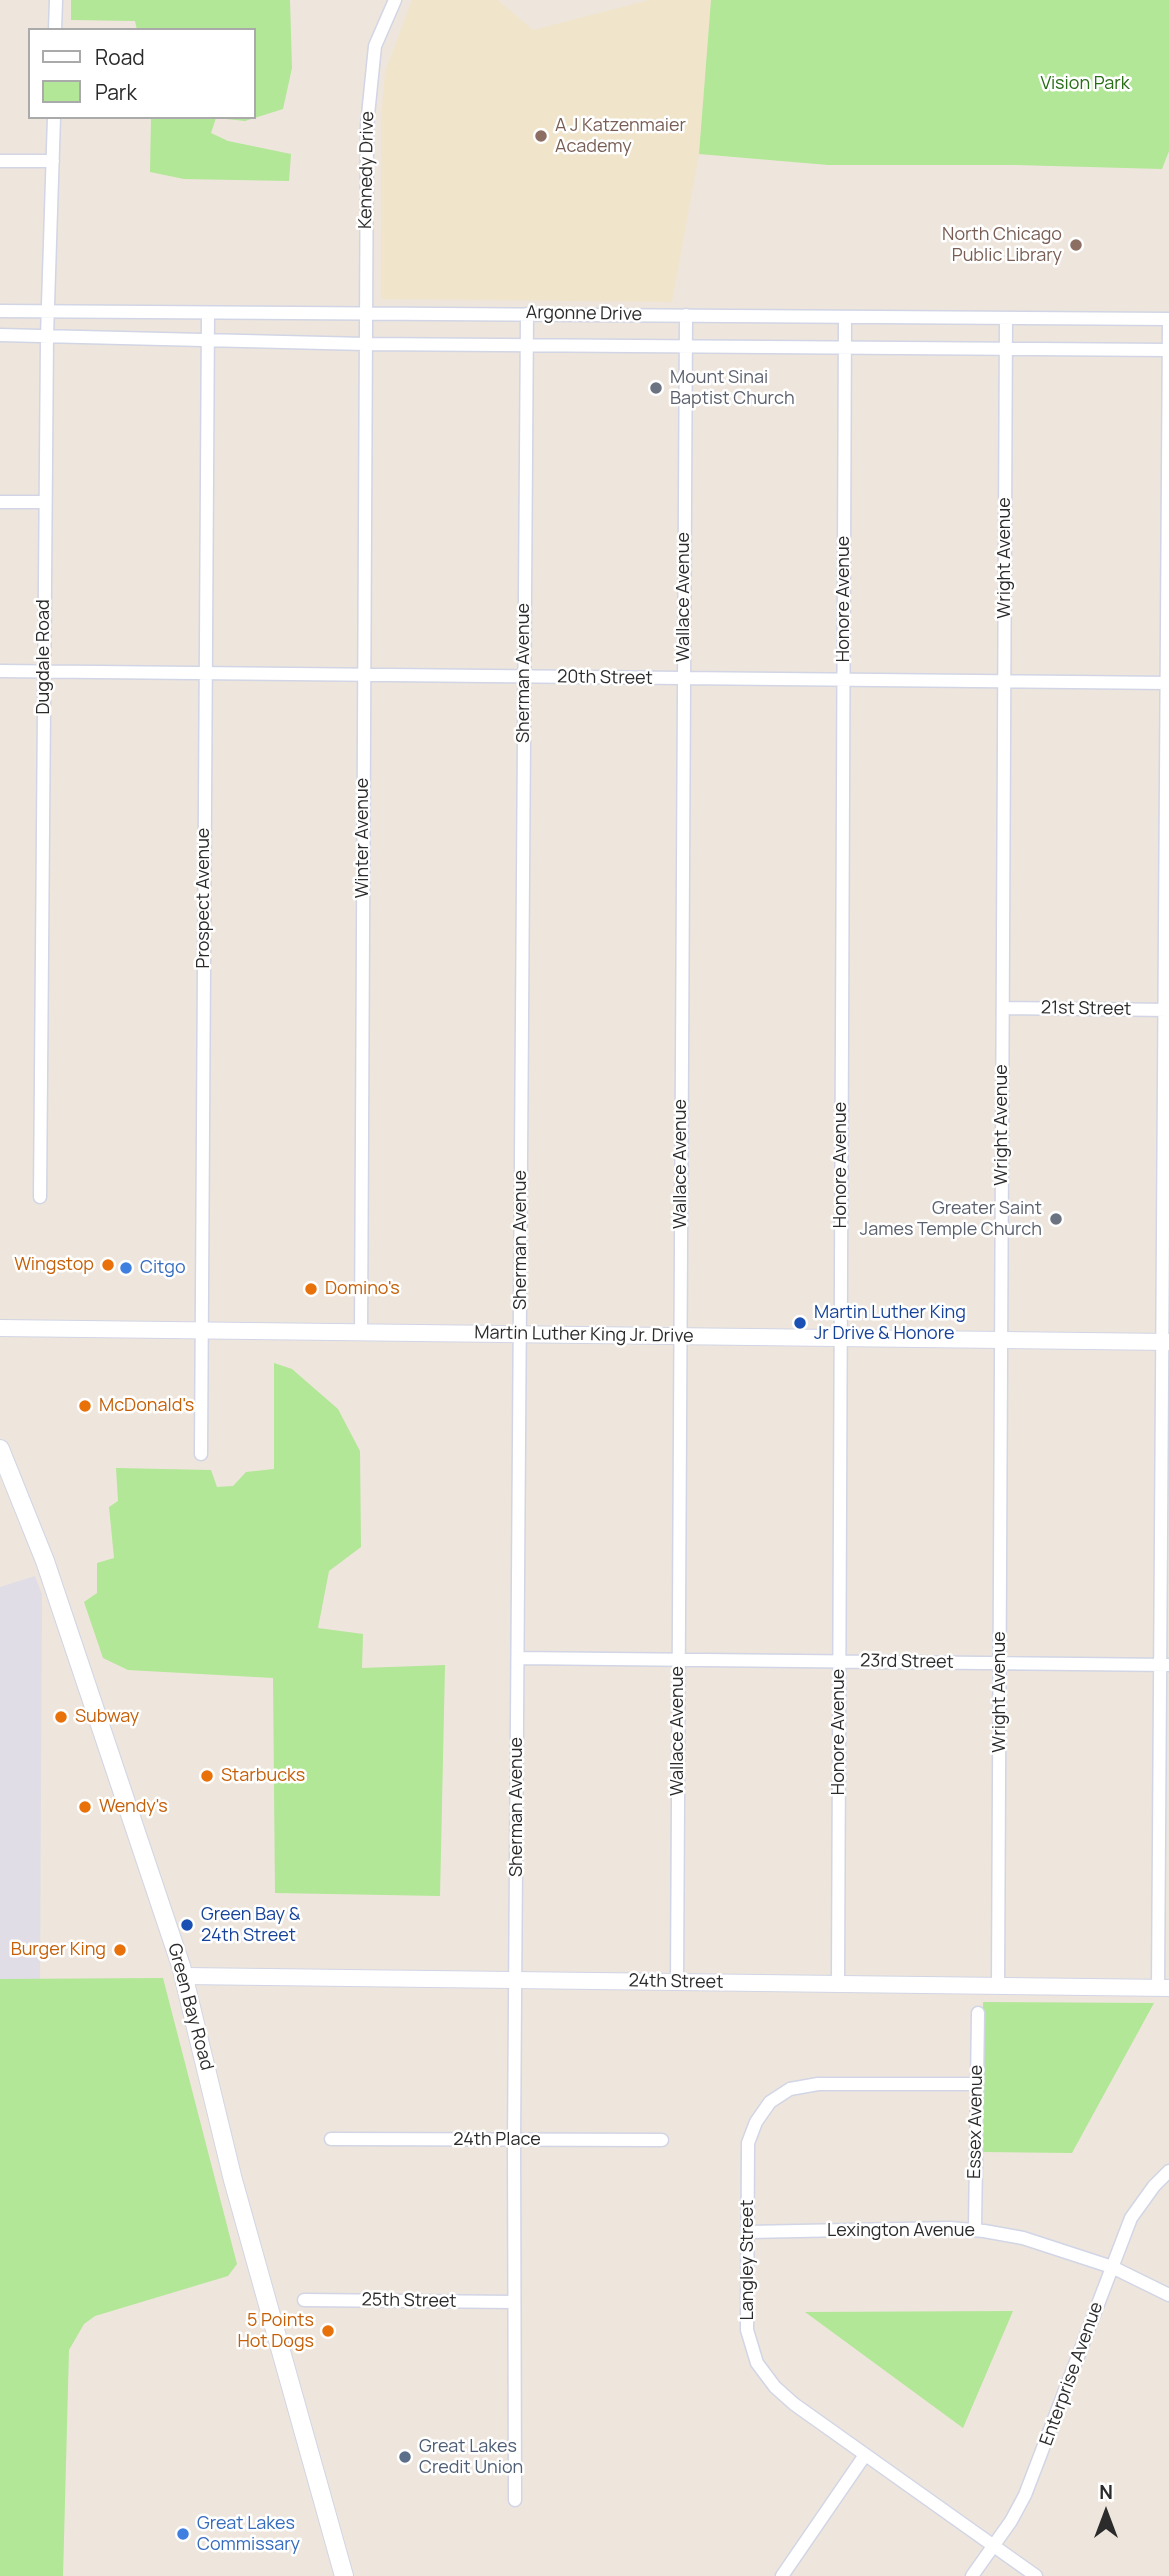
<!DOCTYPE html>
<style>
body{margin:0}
#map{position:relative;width:1169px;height:2576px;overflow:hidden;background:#eee6dc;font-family:Manrope,sans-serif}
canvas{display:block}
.legend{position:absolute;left:28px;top:28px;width:228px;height:91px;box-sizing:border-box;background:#fff;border:2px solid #aaa;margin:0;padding:9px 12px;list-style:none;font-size:21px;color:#2b2b2b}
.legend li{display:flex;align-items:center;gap:14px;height:35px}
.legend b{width:35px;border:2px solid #aaa}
.north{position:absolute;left:1071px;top:2478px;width:70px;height:70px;-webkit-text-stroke:5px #fff;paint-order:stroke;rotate:0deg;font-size:19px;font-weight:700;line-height:28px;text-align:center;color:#2b2b2b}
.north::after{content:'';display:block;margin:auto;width:24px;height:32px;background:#2b2b2b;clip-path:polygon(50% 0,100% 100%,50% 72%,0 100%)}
</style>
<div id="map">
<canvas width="1169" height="2576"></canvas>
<ul class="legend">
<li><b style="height:9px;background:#fff"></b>Road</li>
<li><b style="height:19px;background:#b1e796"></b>Park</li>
</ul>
<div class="north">N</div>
</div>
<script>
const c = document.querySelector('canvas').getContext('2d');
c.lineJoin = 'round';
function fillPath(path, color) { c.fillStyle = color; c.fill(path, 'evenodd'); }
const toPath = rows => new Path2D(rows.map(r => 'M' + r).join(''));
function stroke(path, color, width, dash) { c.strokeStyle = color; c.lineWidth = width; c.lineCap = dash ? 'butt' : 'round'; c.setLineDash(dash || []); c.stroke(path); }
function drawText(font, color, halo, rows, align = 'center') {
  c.font = font + ' Manrope,sans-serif'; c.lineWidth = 5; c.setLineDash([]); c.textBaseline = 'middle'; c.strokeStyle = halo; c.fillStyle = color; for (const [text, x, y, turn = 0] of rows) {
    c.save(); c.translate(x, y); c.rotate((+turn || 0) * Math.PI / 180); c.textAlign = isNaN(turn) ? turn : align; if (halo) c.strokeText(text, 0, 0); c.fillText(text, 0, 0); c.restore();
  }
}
const industrial = toPath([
 [35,1576,42,1594,40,1979,0,1979,0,1587]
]);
const education = toPath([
 [412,0,498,0,533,30,649,0,711,0,699,154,672,302,381,299,381,118,385,72]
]);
const green = toPath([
 [71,0,290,0,292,68,283,109,245,121,216,118,211,133,228,141,291,154,289,181,184,179,150,172,151,117,254,117,254,30,137,30,135,21,71,20],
 [711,0,1169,0,1169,151,1162,169,1016,165,828,165,699,154],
 [274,1363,292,1369,338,1409,360,1451,361,1547,329,1571,318,1628,363,1634,362,1668,445,1665,440,1896,275,1893,273,1678,128,1670,103,1658,84,1602,97,1593,97,1563,114,1558,109,1507,118,1501,116,1468,211,1470,217,1487,233,1486,246,1472,274,1469],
 [163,1978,237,2264,228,2276,95,2316,84,2324,69,2350,63,2576,0,2576,0,1979],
 [983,2002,1154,2003,1072,2153,983,2152],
 [1013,2311,963,2428,805,2312]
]);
const minor = toPath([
 [55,30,56,0],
 [0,161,53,161],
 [0,311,1169,319],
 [0,335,365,344,1169,350],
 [0,502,45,502],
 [0,671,1169,683],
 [1003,1008,1169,1010],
 [40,1197,47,336,54,117],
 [361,1332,367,125,375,46,395,0],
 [201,1454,208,313],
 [518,1658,1169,1665],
 [677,1982,686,315],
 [838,1984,845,317],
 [998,1986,1006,318],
 [1158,1988,1169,319],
 [976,2084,818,2084,790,2089,770,2102,756,2122,748,2143,747,2330,757,2363,775,2387,794,2404,1036,2576],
 [331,2139,662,2140],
 [975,2230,978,2013],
 [748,2232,950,2228,984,2231,1023,2238,1112,2267,1169,2295],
 [304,2300,514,2302],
 [515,2500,514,2139,527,314],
 [782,2576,865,2455],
 [972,2576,1011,2521,1025,2495,1131,2218,1154,2186,1169,2171]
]);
const tertiary = toPath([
 [0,1328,1169,1342],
 [184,1976,1169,1988]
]);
const secondary = toPath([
 [0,1449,45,1561,181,1966,233,2180,344,2576]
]);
const markers = [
 [541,136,7,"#8d6e63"],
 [1076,245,7,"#8d6e63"],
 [656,388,7,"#6b7280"],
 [1056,1219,7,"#6b7280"],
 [108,1265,7,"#e8710a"],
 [126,1268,7,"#3f7fe0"],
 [311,1289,7,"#e8710a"],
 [800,1323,7,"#1a4fb4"],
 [85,1406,7,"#e8710a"],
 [61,1717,7,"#e8710a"],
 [207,1776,7,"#e8710a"],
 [85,1807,7,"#e8710a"],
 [187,1925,7,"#1a4fb4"],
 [120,1950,7,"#e8710a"],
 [328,2331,7,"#e8710a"],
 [405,2457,7,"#5c6f8a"],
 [183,2534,7,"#3f7fe0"]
];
const parkNames = [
 ["Vision Park",1085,84]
];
const educationNames = [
 ["A J Katzenmaier",555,126],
 ["Academy",555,147],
 ["North Chicago",1062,235,"right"],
 ["Public Library",1062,256,"right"]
];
const streetNames = [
 ["Kennedy Drive",367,170,-89],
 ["Argonne Drive",584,314,1],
 ["Wright Avenue",1005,558,-90],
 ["Wallace Avenue",684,597,-90],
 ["Honore Avenue",844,599,-90],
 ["Dugdale Road",44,657,-90],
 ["Sherman Avenue",524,673,-90],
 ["20th Street",605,678,1],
 ["Winter Avenue",363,838,-90],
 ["Prospect Avenue",204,898,-90],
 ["21st Street",1086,1009,1],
 ["Wright Avenue",1002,1125,-90],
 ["Wallace Avenue",681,1164,-90],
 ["Honore Avenue",841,1165,-90],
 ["Sherman Avenue",521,1240,-90],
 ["Martin Luther King Jr. Drive",584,1335,1],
 ["23rd Street",907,1662,1],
 ["Wright Avenue",1000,1692,-90],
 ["Wallace Avenue",678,1731,-90],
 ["Honore Avenue",839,1732,-90],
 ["Sherman Avenue",517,1807,-90],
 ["24th Street",676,1982,1],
 ["Green Bay Road",190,2007,75],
 ["Essex Avenue",976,2122,-89],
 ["24th Place",497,2140],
 ["Lexington Avenue",901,2231],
 ["Langley Street",748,2260,-90],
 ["25th Street",409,2301,1],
 ["Enterprise Avenue",1072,2374,-70]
];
const worshipNames = [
 ["Mount Sinai",670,378],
 ["Baptist Church",670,399],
 ["Greater Saint",1042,1209,"right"],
 ["James Temple Church",1042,1230,"right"]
];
const foodNames = [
 ["Wingstop",94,1265,"right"],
 ["Domino's",325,1289],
 ["McDonald's",99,1406],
 ["Subway",75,1717],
 ["Starbucks",221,1776],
 ["Wendy's",99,1807],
 ["Burger King",106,1950,"right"],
 ["5 Points",314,2321,"right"],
 ["Hot Dogs",314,2342,"right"]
];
const shopNames = [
 ["Citgo",140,1268],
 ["Great Lakes",197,2524],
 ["Commissary",197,2545]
];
const transitNames = [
 ["Martin Luther King",814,1313],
 ["Jr Drive & Honore",814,1334],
 ["Green Bay &",201,1915],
 ["24th Street",201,1936]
];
const serviceNames = [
 ["Great Lakes",419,2447],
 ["Credit Union",419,2468]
];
fillPath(industrial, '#e0dde6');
fillPath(education, '#f0e4cb');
fillPath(green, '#b1e796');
stroke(minor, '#d1d5e5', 15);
stroke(tertiary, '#d1d5e5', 18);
stroke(secondary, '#d1d5e5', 20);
stroke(minor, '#fff', 12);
stroke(tertiary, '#fff', 16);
stroke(secondary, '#fff', 18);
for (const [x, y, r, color] of markers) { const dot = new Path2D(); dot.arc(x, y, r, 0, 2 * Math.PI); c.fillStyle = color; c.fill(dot); stroke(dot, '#fff', 2.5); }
drawText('18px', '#276d16', '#fff', parkNames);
drawText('18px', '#785e54', '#fff', educationNames, 'left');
drawText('18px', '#2b2b2b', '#fff', streetNames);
drawText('18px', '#5b616d', '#fff', worshipNames, 'left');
drawText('18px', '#c56008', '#fff', foodNames, 'left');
drawText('18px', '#366cbe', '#fff', shopNames, 'left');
drawText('18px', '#164399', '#fff', transitNames, 'left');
drawText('18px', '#4e5e75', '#fff', serviceNames, 'left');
</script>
